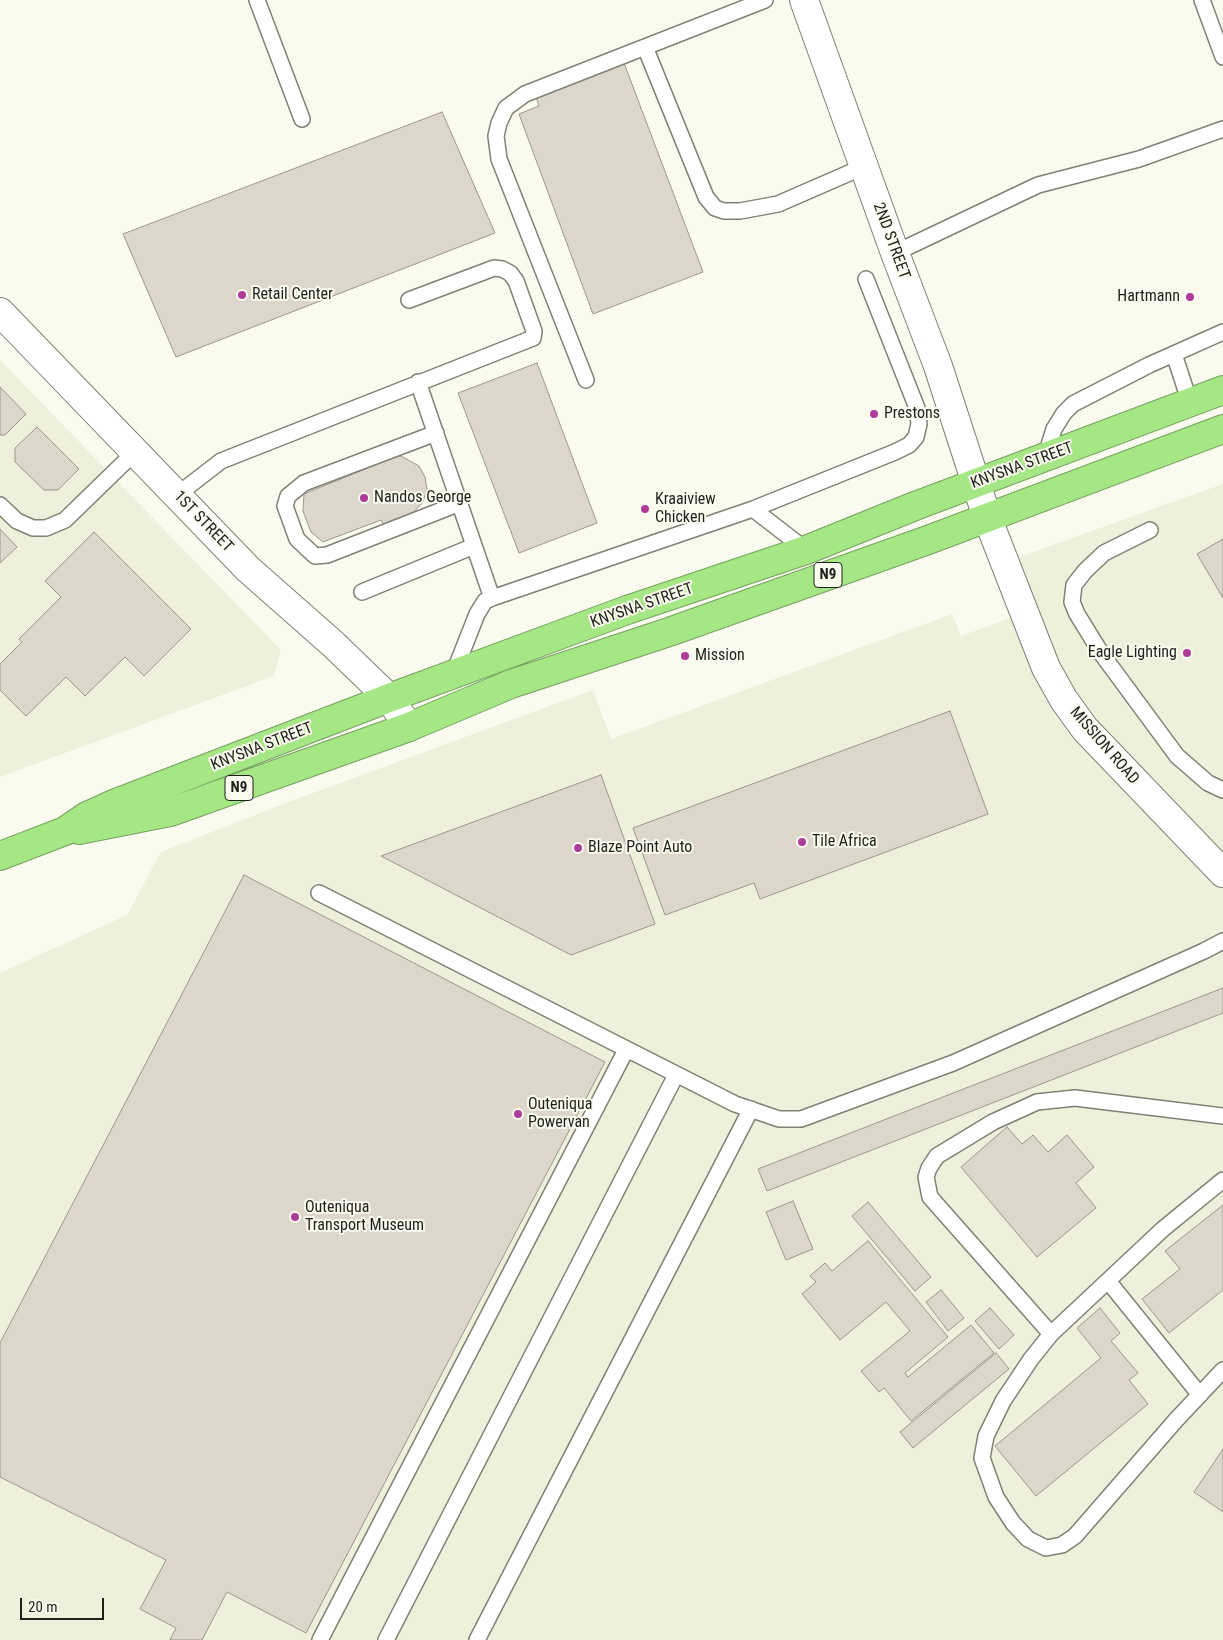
<!DOCTYPE html>
<style>
body{margin:0}
#map{position:relative;width:1223px;height:1640px;overflow:hidden;background:#fafbee;font-family:"Roboto Condensed",sans-serif}
canvas{display:block}
.scale{position:absolute;left:20px;top:1598px;width:84px;height:22px;box-sizing:border-box;border:2px solid #1f1f1b;border-top:0;padding-left:6px;font-size:15px;line-height:18px;white-space:nowrap;color:#1f1f1b;-webkit-text-stroke:4px #fafbee;paint-order:stroke}
</style>
<div id="map">
<canvas width="1223" height="1640"></canvas>
<div class="scale">20 m</div>
</div>
<script>
const c = document.querySelector('canvas').getContext('2d');
c.lineJoin = 'round';
function fillPath(path, color) { c.fillStyle = color; c.fill(path, 'evenodd'); }
const toPath = rows => new Path2D(rows.map(r => 'M' + r).join(''));
function stroke(path, color, width, dash) { c.strokeStyle = color; c.lineWidth = width; c.lineCap = dash ? 'butt' : 'round'; c.setLineDash(dash || []); c.stroke(path); }
function drawText(font, color, halo, rows, align = 'center') {
  c.font = font + ' "Roboto Condensed",sans-serif'; c.lineWidth = 4; c.setLineDash([]); c.textBaseline = 'middle'; c.strokeStyle = halo; c.fillStyle = color; for (const [text, x, y, turn = 0] of rows) {
    c.save(); c.translate(x, y); c.rotate((+turn || 0) * Math.PI / 180); c.textAlign = isNaN(turn) ? turn : align; if (halo) c.strokeText(text, 0, 0); c.fillText(text, 0, 0); c.restore();
  }
}
const built = toPath([
 [0,360,281,650,274,676,0,777],
 [1223,484,1223,1640,0,1640,0,973,127,915,161,852,283,804,593,690,611,739,952,614,961,636,1024,613,1005,562]
]);
const building = toPath([
 [624,63,703,272,593,314,519,114,539,106,536,97,624,63],
 [442,112,495,233,176,357,123,234,442,112],
 [537,363,597,523,519,553,458,393,537,363],
 [0,387,26,414,5,435,0,435,0,387],
 [37,427,79,469,58,490,44,490,15,462,15,448,37,427],
 [401,456,419,466,425,477,427,489,423,502,412,514,384,525,381,520,323,542,311,532,303,511,304,494,394,457,401,456],
 [0,529,17,547,0,563,0,529],
 [94,532,191,629,144,676,125,657,85,696,66,677,26,716,0,690,0,664,22,642,19,639,61,597,45,581,94,532],
 [1223,539,1223,598,1197,554,1223,539],
 [950,711,988,814,760,899,754,883,665,915,633,828,950,711],
 [601,775,655,924,571,955,381,856,601,775],
 [244,875,605,1062,306,1633,227,1592,202,1640,170,1640,176,1628,140,1609,166,1560,0,1477,0,1343,244,875],
 [1223,988,1223,1013,767,1191,758,1169,1223,988],
 [1007,1127,1022,1144,1033,1135,1048,1152,1067,1135,1094,1167,1076,1183,1096,1208,1037,1257,961,1167,1007,1127],
 [793,1201,813,1249,786,1260,766,1212,793,1201],
 [868,1202,931,1277,915,1291,852,1216,868,1202],
 [1223,1205,1223,1290,1169,1333,1142,1299,1180,1269,1165,1251,1223,1205],
 [868,1241,948,1337,905,1373,908,1377,971,1325,994,1353,911,1421,884,1388,879,1392,861,1371,910,1331,886,1302,840,1340,802,1294,816,1282,810,1276,825,1263,832,1271,868,1241],
 [941,1290,964,1318,948,1331,926,1302,941,1290],
 [990,1308,1014,1335,999,1349,975,1321,990,1308],
 [1100,1308,1120,1333,1111,1341,1138,1373,1129,1380,1148,1404,1036,1496,995,1446,1101,1358,1077,1328,1100,1308],
 [996,1353,1009,1369,913,1448,900,1432,996,1353],
 [1223,1449,1223,1512,1194,1492,1223,1449]
]);
const lane = toPath([
 [257,0,302,119],
 [1202,0,1223,57],
 [645,47,706,197,715,208,724,211,740,211,778,204,863,167],
 [895,253,1038,185,1139,159,1223,129],
 [1174,354,1190,403],
 [586,380,499,159,496,136,499,123,506,108,525,94,765,0],
 [418,382,492,598],
 [436,433,304,483,288,496,285,506,297,539,315,556,327,555,460,503],
 [1045,458,1054,429,1064,413,1073,404,1149,365,1223,332],
 [177,495,221,461,533,338,534,331,516,281,510,273,502,269,494,268,409,300],
 [0,505,17,521,33,528,46,528,65,520,135,452],
 [753,509,895,452,909,445,916,437,919,424,917,408,866,279],
 [1150,530,1104,553,1085,571,1074,585,1072,602,1077,614,1101,653,1177,756,1208,783,1223,790],
 [362,592,474,546],
 [453,675,477,614,485,601,492,598,753,509,806,550],
 [319,893,735,1104,779,1119,801,1119,953,1063,1204,951,1223,941],
 [1223,1180,1163,1229,1051,1334,1031,1359,1003,1401,986,1436,982,1458,996,1497,1013,1523,1028,1539,1046,1548,1062,1545,1075,1536,1176,1420,1223,1370],
 [1108,1281,1200,1395],
 [1051,1334,930,1197,926,1177,929,1168,937,1156,993,1122,1037,1102,1075,1098,1223,1116],
 [320,1640,626,1050],
 [386,1640,676,1075],
 [477,1640,751,1109]
]);
const street = toPath([
 [804,0,895,253,938,366,987,517,1046,668,1064,700,1085,729,1223,873],
 [0,312,248,569,333,644,389,698,409,727]
]);
const highway = toPath([
 [79,830,170,812,409,727,511,684,669,632,928,540,1223,429],
 [0,856,65,831,87,816,116,803,389,698,627,610,806,550,915,506,1223,390]
]);
const markers = [
 [242,295,5,"#ad3c99"],
 [1190,297,5,"#ad3c99"],
 [874,414,5,"#ad3c99"],
 [364,498,5,"#ad3c99"],
 [645,509,5,"#ad3c99"],
 [1187,653,5,"#ad3c99"],
 [685,656,5,"#ad3c99"],
 [802,842,5,"#ad3c99"],
 [578,848,5,"#ad3c99"],
 [518,1114,5,"#ad3c99"],
 [295,1217,5,"#ad3c99"]
];
const shields = [
 [828,575,28],
 [239,788,28]
];
const shieldNames = [
 ["N9",828,575],
 ["N9",239,788]
];
const streetNames = [
 ["2ND STREET",891,241,70],
 ["KNYSNA STREET",1022,466,-20],
 ["1ST STREET",203,522,46],
 ["KNYSNA STREET",642,606,-19],
 ["MISSION ROAD",1104,746,49],
 ["KNYSNA STREET",262,747,-21]
];
const poiNames = [
 ["Retail Center",252,295],
 ["Hartmann",1180,297,"right"],
 ["Prestons",884,414],
 ["Nandos George",374,498],
 ["Kraaiview",655,500],
 ["Chicken",655,518],
 ["Eagle Lighting",1177,653,"right"],
 ["Mission",695,656],
 ["Tile Africa",812,842],
 ["Blaze Point Auto",588,848],
 ["Outeniqua",528,1105],
 ["Powervan",528,1123],
 ["Outeniqua",305,1208],
 ["Transport Museum",305,1226]
];
fillPath(built, '#eff0db');
fillPath(building, '#ddd7cb');
stroke(building, '#9c968b', 1);
stroke(lane, '#808075', 18);
stroke(street, '#808075', 30);
stroke(highway, '#75a15f', 30);
stroke(lane, '#fff', 15);
stroke(street, '#fff', 28);
stroke(highway, '#a4e784', 28);
for (const [x, y, r, color] of markers) { const dot = new Path2D(); dot.arc(x, y, r, 0, 2 * Math.PI); c.fillStyle = color; c.fill(dot); stroke(dot, '#fafbee', 2); }
for (const [x, y, w] of shields) { const box = new Path2D(); box.roundRect(x - w / 2, y - 12.5, w, 25, 4); c.fillStyle = '#fafbee'; c.fill(box); stroke(box, '#1f1f1b', 1); }
drawText('bold 15px', '#1f1f1b', null, shieldNames);
drawText('16px', '#1f1f1b', '#fafbee', streetNames);
drawText('16px', '#1f1f1b', '#fafbee', poiNames, 'left');
</script>
